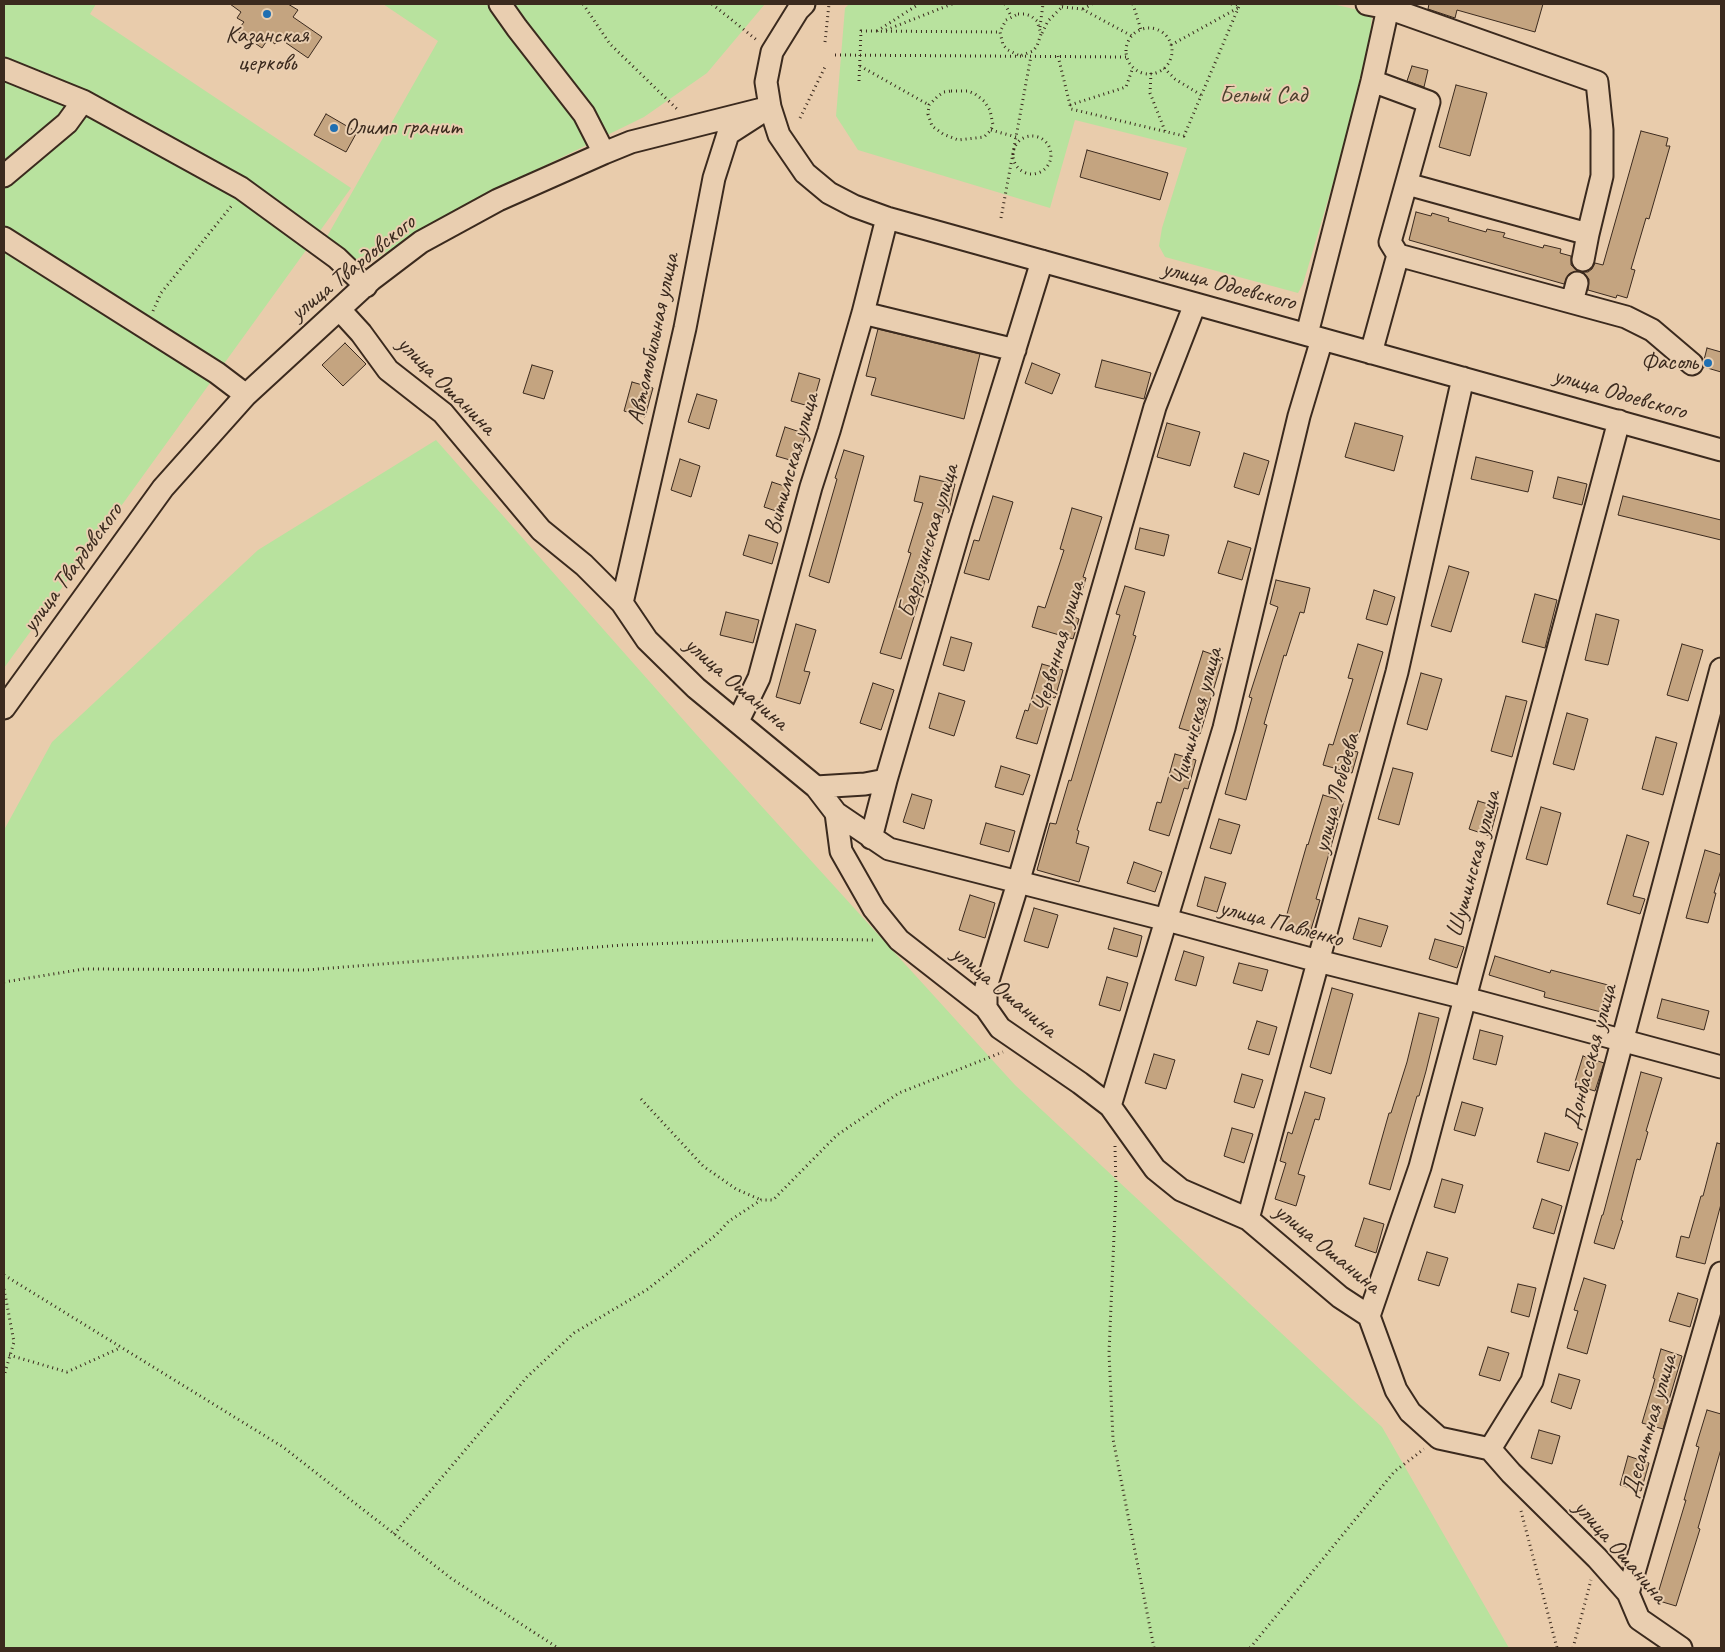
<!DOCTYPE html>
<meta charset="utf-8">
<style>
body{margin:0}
#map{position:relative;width:1725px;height:1652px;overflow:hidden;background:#e9ccac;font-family:Caveat,sans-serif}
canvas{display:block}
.frame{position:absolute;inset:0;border:5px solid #3b2a1e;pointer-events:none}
</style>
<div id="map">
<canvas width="1725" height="1652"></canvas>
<div class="frame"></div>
</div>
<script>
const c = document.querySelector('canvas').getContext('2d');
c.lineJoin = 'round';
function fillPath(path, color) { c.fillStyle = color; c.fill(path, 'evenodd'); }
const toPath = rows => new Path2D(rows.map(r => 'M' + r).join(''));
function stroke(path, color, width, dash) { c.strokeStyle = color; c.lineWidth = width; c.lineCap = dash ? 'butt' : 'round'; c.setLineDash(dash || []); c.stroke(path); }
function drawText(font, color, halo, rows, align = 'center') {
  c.font = font + ' Caveat,sans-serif'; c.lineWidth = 4; c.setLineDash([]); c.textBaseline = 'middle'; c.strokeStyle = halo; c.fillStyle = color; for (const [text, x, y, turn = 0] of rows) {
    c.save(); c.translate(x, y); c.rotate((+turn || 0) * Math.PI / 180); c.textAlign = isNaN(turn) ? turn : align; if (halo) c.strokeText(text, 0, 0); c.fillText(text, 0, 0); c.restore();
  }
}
const green = toPath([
 [4,4,96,4,90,14,351,188,4,668],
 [383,4,765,4,707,73,644,117,485,195,354,271,325,240,438,41],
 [849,4,1332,4,1372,13,1368,65,1303,284,1298,293,1165,257,1159,246,1162,228,1187,148,1075,120,1050,208,858,150,836,116,845,8],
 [436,440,695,733,1015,1085,1382,1427,1509,1648,4,1648,4,830,52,742,258,550]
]);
const building = toPath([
 [230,4,288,4,298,10,293,17,322,37,308,58,279,38,275,44,268,39,262,48,237,31,244,22,237,18,241,12,230,4],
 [1429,4,1543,4,1535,32,1457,10,1455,18,1428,9,1429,4],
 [1412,66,1428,70,1424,87,1407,81,1412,66],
 [1456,85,1487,93,1470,156,1439,147,1456,85],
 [326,114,357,132,346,152,314,135,326,114],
 [1641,131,1668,138,1666,146,1670,146,1649,219,1646,218,1631,269,1635,270,1627,298,1617,295,1616,298,1588,290,1589,279,1583,272,1588,272,1592,269,1595,263,1603,265,1641,131],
 [1087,150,1168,173,1160,200,1080,177,1087,150],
 [1416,212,1431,216,1432,213,1449,218,1448,221,1486,232,1487,229,1505,233,1503,237,1543,248,1544,245,1561,249,1560,253,1571,256,1571,265,1578,271,1569,274,1564,284,1409,240,1416,212],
 [878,329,980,354,964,419,871,395,876,378,866,376,878,329],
 [345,343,366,364,343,386,322,365,345,343],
 [1707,348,1721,352,1721,372,1704,367,1704,360,1707,348],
 [1102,360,1151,373,1144,399,1095,387,1102,360],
 [1032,363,1060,374,1052,394,1025,383,1032,363],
 [532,365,553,371,544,399,523,393,532,365],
 [799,373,820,379,812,407,791,401,799,373],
 [632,382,653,388,645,417,624,411,632,382],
 [697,394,717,400,709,429,688,422,697,394],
 [1167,423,1200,432,1190,466,1157,457,1167,423],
 [1355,423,1403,436,1394,471,1345,457,1355,423],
 [785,427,806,434,797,462,776,456,785,427],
 [844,450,864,456,829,583,809,576,837,479,835,478,844,450],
 [1244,453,1269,461,1259,495,1234,487,1244,453],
 [1476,457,1533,471,1528,492,1471,479,1476,457],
 [680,459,700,466,691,497,671,490,680,459],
 [920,476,955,484,949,510,944,508,923,581,925,581,901,659,880,653,911,553,908,552,923,503,914,501,920,476],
 [1558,477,1587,484,1582,505,1553,498,1558,477],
 [772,482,790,488,782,513,764,507,772,482],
 [993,496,1013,502,989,580,964,573,974,540,979,541,993,496],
 [1623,496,1721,520,1721,540,1618,515,1623,496],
 [1072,508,1102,517,1083,577,1086,578,1074,617,1079,619,1073,639,1032,627,1038,606,1045,608,1064,550,1060,549,1072,508],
 [1140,528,1169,535,1164,556,1135,549,1140,528],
 [749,535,778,543,772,564,743,555,749,535],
 [1228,541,1251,548,1242,580,1218,573,1228,541],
 [1449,566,1469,572,1451,632,1431,626,1449,566],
 [1276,580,1310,588,1304,613,1300,612,1286,656,1284,655,1264,724,1267,725,1246,800,1225,794,1252,698,1249,697,1278,607,1270,604,1276,580],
 [1125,586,1145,592,1133,635,1136,636,1077,830,1079,831,1076,843,1089,847,1079,882,1037,870,1050,823,1056,824,1069,780,1071,781,1120,615,1116,614,1125,586],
 [1374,590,1395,597,1387,625,1366,619,1374,590],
 [1535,594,1557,600,1545,648,1522,642,1535,594],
 [726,612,759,620,753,643,720,635,726,612],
 [1596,614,1619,620,1608,665,1585,660,1596,614],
 [796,624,816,630,804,671,810,672,800,704,776,697,796,624],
 [951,637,972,643,964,671,943,665,951,637],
 [1358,644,1383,652,1354,751,1358,752,1352,773,1323,765,1329,744,1333,745,1353,679,1348,678,1358,644],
 [1682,644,1703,650,1688,701,1667,695,1682,644],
 [1203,651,1223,658,1200,734,1179,728,1203,651],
 [1042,664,1063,670,1055,698,1051,697,1037,744,1016,738,1025,710,1028,711,1042,664],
 [1421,673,1442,679,1427,730,1407,724,1421,673],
 [873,683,894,690,881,730,860,723,873,683],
 [939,693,965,701,954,736,929,728,939,693],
 [1506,696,1527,701,1512,757,1491,751,1506,696],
 [1567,713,1588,719,1574,770,1553,764,1567,713],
 [1656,737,1677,743,1663,795,1642,789,1656,737],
 [1175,754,1196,760,1188,789,1184,788,1169,836,1149,830,1157,802,1161,803,1175,754],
 [1001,766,1030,775,1023,795,995,787,1001,766],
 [1393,768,1413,773,1399,825,1378,819,1393,768],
 [912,794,932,800,924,829,903,822,912,794],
 [1323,795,1344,801,1316,899,1320,900,1309,936,1283,928,1307,844,1308,845,1323,795],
 [1478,801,1498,807,1490,836,1469,829,1478,801],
 [1541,807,1561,813,1547,865,1526,859,1541,807],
 [1219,819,1240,825,1231,854,1210,848,1219,819],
 [986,823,1015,831,1009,852,980,844,986,823],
 [1627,835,1649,842,1633,896,1645,899,1640,914,1607,904,1627,835],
 [1705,850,1721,855,1721,870,1714,893,1716,893,1708,923,1686,918,1705,850],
 [1134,862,1162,872,1155,892,1127,883,1134,862],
 [1205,877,1226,883,1217,912,1197,906,1205,877],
 [970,895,995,903,985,938,959,930,970,895],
 [1034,908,1058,915,1048,948,1024,941,1034,908],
 [1359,918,1388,926,1381,947,1353,939,1359,918],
 [1114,928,1142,936,1137,957,1108,949,1114,928],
 [1435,939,1464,947,1457,968,1429,959,1435,939],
 [1184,951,1204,957,1196,986,1175,980,1184,951],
 [1495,956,1550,973,1551,970,1608,985,1601,1012,1544,997,1545,992,1489,975,1495,956],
 [1239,963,1268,970,1262,991,1233,983,1239,963],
 [1107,977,1128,983,1120,1011,1099,1005,1107,977],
 [1332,988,1353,994,1331,1074,1310,1067,1332,988],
 [1662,999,1709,1011,1704,1030,1657,1018,1662,999],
 [1419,1013,1439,1018,1426,1071,1419,1096,1417,1096,1390,1190,1369,1184,1389,1113,1391,1113,1407,1062,1419,1013],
 [1257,1021,1277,1027,1269,1055,1248,1049,1257,1021],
 [1480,1030,1503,1036,1496,1065,1473,1059,1480,1030],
 [1154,1054,1175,1060,1166,1089,1145,1083,1154,1054],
 [1583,1056,1604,1063,1595,1091,1574,1085,1583,1056],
 [1641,1072,1662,1078,1646,1131,1648,1132,1640,1160,1637,1159,1621,1220,1623,1221,1614,1249,1594,1243,1602,1215,1603,1215,1641,1072],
 [1242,1074,1263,1080,1254,1108,1234,1102,1242,1074],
 [1305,1092,1325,1098,1319,1120,1315,1119,1298,1174,1305,1176,1296,1206,1275,1199,1286,1163,1280,1161,1288,1132,1292,1134,1305,1092],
 [1462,1102,1483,1108,1475,1136,1454,1130,1462,1102],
 [1232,1128,1253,1134,1244,1163,1224,1156,1232,1128],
 [1545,1133,1578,1143,1569,1171,1537,1162,1545,1133],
 [1717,1143,1721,1144,1721,1204,1705,1264,1676,1257,1681,1236,1689,1238,1701,1196,1703,1196,1717,1143],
 [1442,1179,1463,1185,1455,1213,1434,1207,1442,1179],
 [1542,1199,1562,1206,1554,1234,1533,1228,1542,1199],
 [1364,1218,1384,1224,1376,1253,1355,1246,1364,1218],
 [1427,1252,1448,1258,1439,1286,1418,1280,1427,1252],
 [1584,1278,1606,1285,1587,1354,1567,1348,1578,1311,1574,1310,1584,1278],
 [1518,1284,1536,1288,1529,1317,1511,1312,1518,1284],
 [1678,1293,1698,1299,1690,1327,1669,1321,1678,1293],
 [1488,1347,1509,1353,1500,1381,1479,1375,1488,1347],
 [1661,1349,1682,1356,1669,1400,1671,1401,1663,1429,1642,1423,1655,1379,1653,1378,1661,1349],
 [1559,1374,1580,1380,1571,1409,1551,1402,1559,1374],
 [1707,1410,1721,1414,1721,1449,1698,1528,1700,1529,1676,1606,1656,1600,1686,1500,1684,1500,1699,1447,1696,1446,1707,1410],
 [1539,1430,1560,1436,1552,1464,1531,1458,1539,1430],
 [1628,1456,1649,1463,1641,1491,1620,1485,1628,1456]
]);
const path = toPath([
 [583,4,610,44,678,110],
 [712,4,758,41],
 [1005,4,1011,16],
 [1133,4,1141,30],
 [1231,4,1240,5],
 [1062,7,1082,9,1132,36],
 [1083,9,1092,4],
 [1018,14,1025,14,1031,16,1037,21,1041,34,1037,46,1033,51,1020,56,1008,50,1003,45,1000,32,1006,20,1018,14],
 [1040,27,1043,4],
 '1126 51a23 23 0 1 1 46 0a23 23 0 1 1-46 0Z',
 [886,30,952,4],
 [877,31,919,4],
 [1042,33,1048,21,1062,7,1062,4],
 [825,42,829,4],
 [1171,45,1238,8],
 [835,55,1127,57],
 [1058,56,1071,109,1184,136,1240,4],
 [860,66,929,105],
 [1164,68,1175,79,1201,95],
 [1151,73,1150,93,1165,131],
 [859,81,861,31,1000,32],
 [951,91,968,91,975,94,984,101,990,110,993,125,991,130,984,137,958,140,943,134,932,126,928,114,929,105,938,96,944,92,951,91],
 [1070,105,1126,87,1133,67],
 [800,118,825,67],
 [991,130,1016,137],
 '1013 155a19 19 0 1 1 38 0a19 19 0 1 1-38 0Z',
 [1001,218,1031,56],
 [153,311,161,293,233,204],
 [4,982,84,969,306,970,623,945,788,939,876,940],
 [641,1099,703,1166,736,1189,761,1200],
 [1115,1146,1116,1189,1109,1353,1113,1439,1154,1648],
 [4,1275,283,1447,452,1579,558,1648],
 [4,1289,14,1342,4,1376],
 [9,1355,67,1372,120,1348],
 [1521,1511,1557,1648],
 [394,1534,527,1377,574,1333,648,1289,716,1235,729,1221,761,1200,773,1200,837,1135,899,1093,1003,1052],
 [1250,1648,1394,1472,1424,1449],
 [1573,1648,1591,1580]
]);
const minor = toPath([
 [500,4,517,28,584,114,604,153],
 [804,4,798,10,772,52,766,82,770,107,779,135,805,173,829,193,854,206,887,218,1721,450],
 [1390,4,1388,8,1597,82,1602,130,1602,176,1588,234,1407,184],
 [4,69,83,101,241,188,337,258,366,286],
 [1372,81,1429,102,1390,242,1398,255,1626,317,1652,330,1692,364],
 [4,176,67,123,83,101],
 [4,238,217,373,246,395],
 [1583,260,1588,234],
 [1572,302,1577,283],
 [340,310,361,333,388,370,443,413,541,530,584,565,622,603,647,640,696,688,816,787,836,813,841,851,874,909,899,940,986,1008,1000,1028,1080,1083,1110,1106,1155,1169,1181,1190,1248,1219,1340,1297,1369,1316,1396,1390,1410,1412,1439,1438,1490,1449,1511,1473,1597,1558,1628,1593,1639,1619,1681,1648],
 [863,313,1015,350],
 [1307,334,1372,81,1388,8,1367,4],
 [1371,353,1398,255],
 [622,603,685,328,714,178,728,134,759,114],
 [4,708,163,488,246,395,371,280,421,242,498,200,604,153,631,142,770,107],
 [738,721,759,678,811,487,829,431,863,313,887,218],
 [816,787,865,784,886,780],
 [836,813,889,849,1167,920,1318,961,1465,998,1721,1067],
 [871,838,886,780,960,527,1042,261],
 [986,1008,986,987,1018,883,1155,407,1195,304],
 [1110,1106,1224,728,1299,416,1322,339],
 [1248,1219,1397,672,1463,378],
 [1369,1316,1420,1167,1619,421],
 [1490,1449,1532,1381,1721,669],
 [1628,1593,1721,1273]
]);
const markers = [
 [267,14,5,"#1f6fb2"],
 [334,128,5,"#1f6fb2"],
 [1708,363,5,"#1f6fb2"]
];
const poiNames = [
 ["Казанская",267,36],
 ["церковь",267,64],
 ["Олимп гранит",344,128,"left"],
 ["Фасоль",1698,363,"right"]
];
const parkNames = [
 ["Белый Сад",1263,96]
];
const streetNames = [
 ["улица Твардовского",353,268,-39],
 ["улица Одоевского",1229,286,15],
 ["Автомобильная улица",654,339,-78],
 ["улица Ошанина",446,386,45],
 ["улица Одоевского",1620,394,16],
 ["Витимская улица",792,464,-74],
 ["Баргузинская улица",929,541,-73],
 ["улица Твардовского",73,568,-54],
 ["Червонная улица",1059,647,-74],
 ["улица Ошанина",736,684,41],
 ["Читинская улица",1197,717,-75],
 ["улица Лебедева",1337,793,-75],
 ["Шушинская улица",1474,864,-75],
 ["улица Павленко",1281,924,15],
 ["улица Ошанина",1004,992,40],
 ["Донбасская улица",1591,1057,-75],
 ["улица Ошанина",1327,1249,39],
 ["Десантная улица",1650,1426,-74],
 ["улица Ошанина",1620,1552,49]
];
fillPath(green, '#b8e29e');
fillPath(building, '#c4a480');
stroke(building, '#3b2a1e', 1);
stroke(minor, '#3b2a1e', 25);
stroke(path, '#3b2a1e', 3, [1, 4]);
stroke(minor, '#e9ceb0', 21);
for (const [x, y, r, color] of markers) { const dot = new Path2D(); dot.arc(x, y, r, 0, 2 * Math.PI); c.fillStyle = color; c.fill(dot); stroke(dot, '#e9ceb0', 2); }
drawText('24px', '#3b2a1e', '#e9ceb0', poiNames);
drawText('24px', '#483c2b', '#e9ceb0', parkNames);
drawText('24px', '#3b2a1e', '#e9ceb0', streetNames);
</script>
